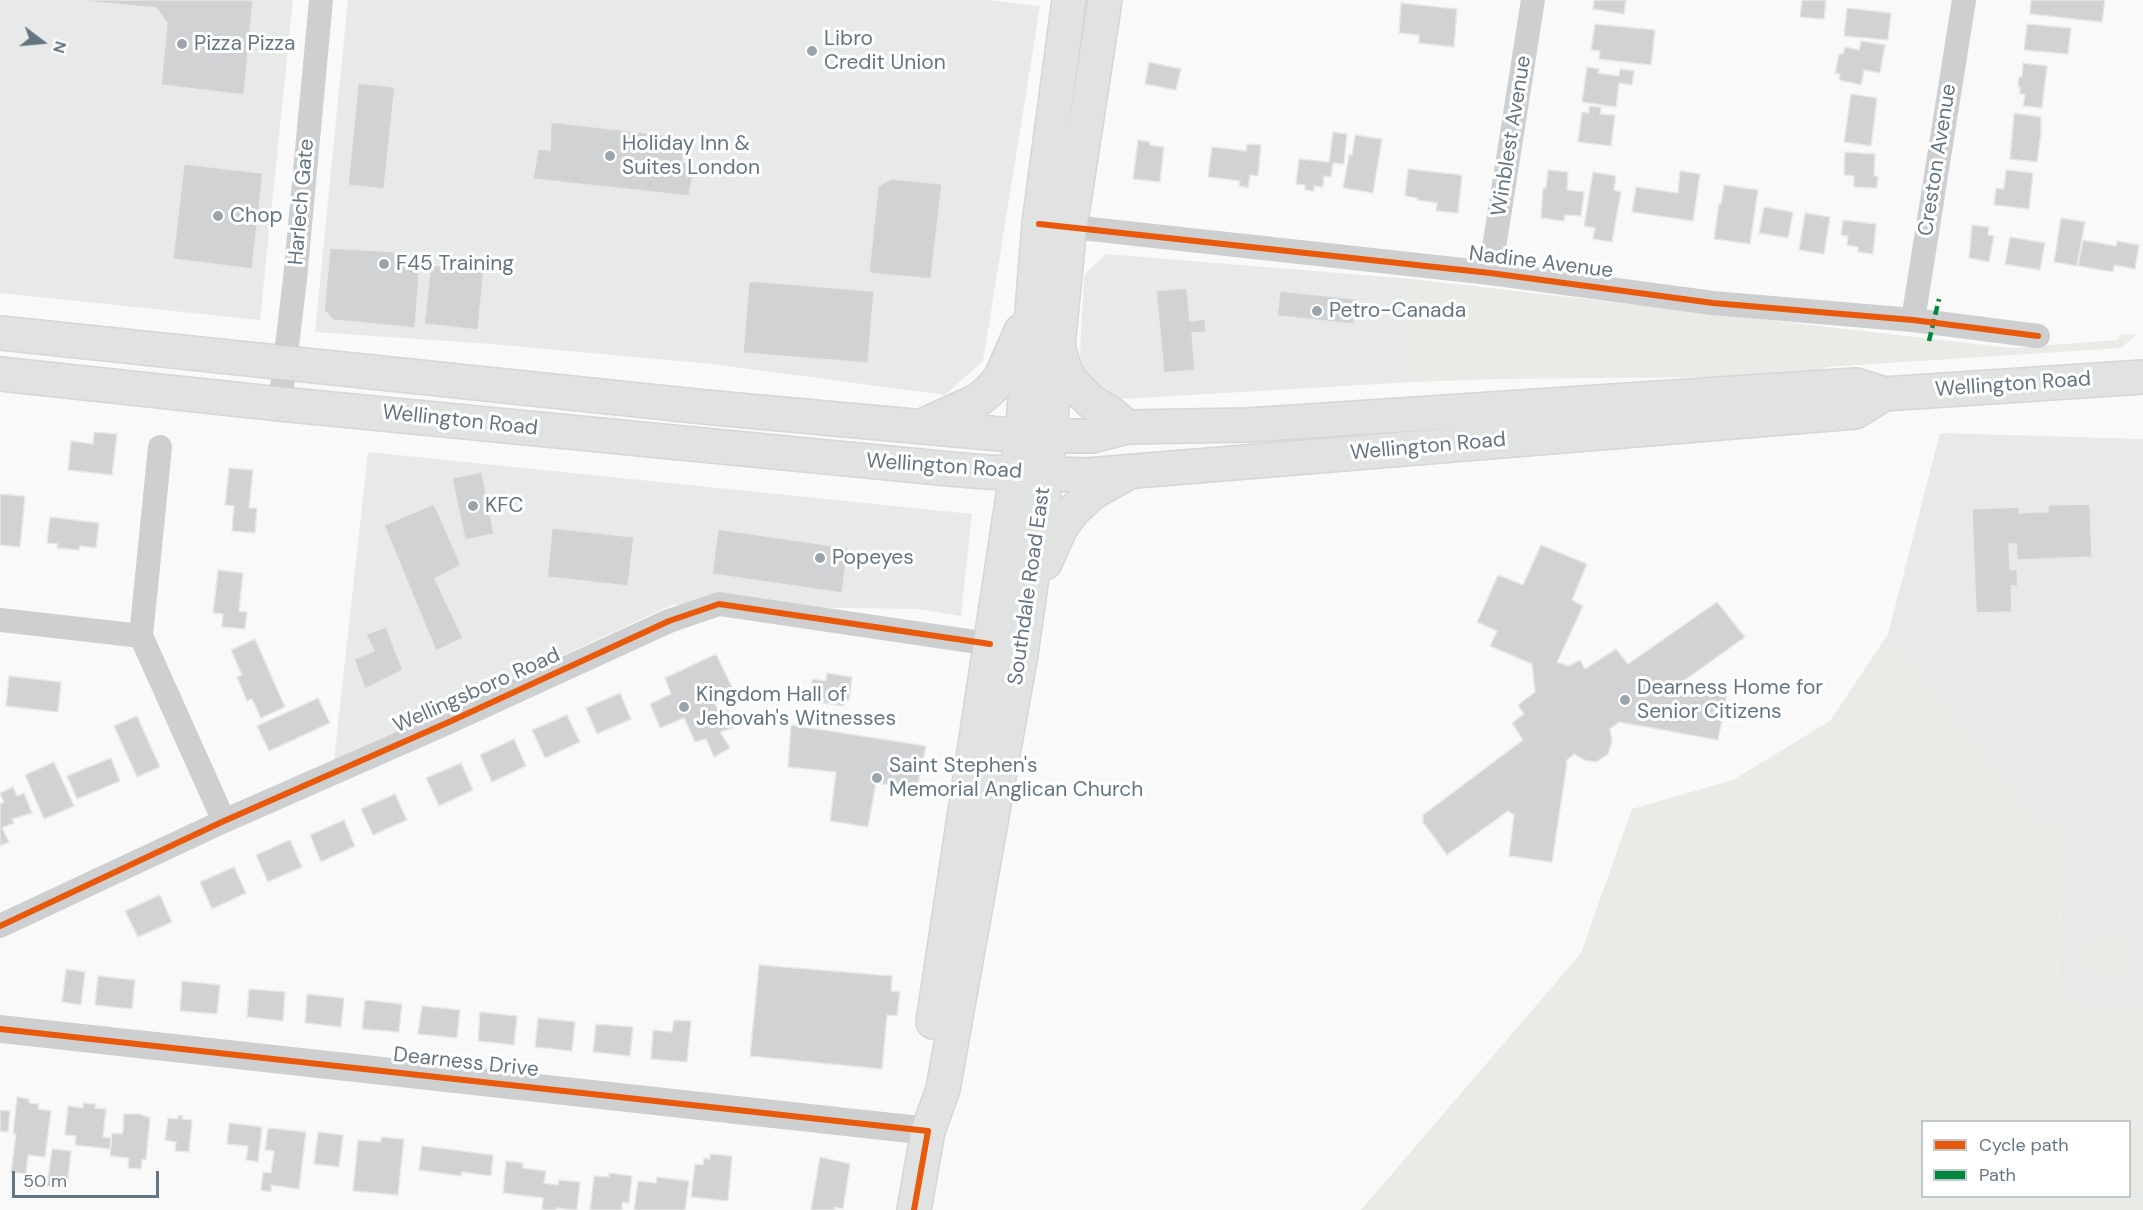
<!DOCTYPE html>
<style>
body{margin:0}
#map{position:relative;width:2143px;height:1210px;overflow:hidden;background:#f9f9f9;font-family:"DM Sans",sans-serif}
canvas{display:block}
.legend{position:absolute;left:1921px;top:1120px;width:210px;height:78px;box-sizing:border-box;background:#fff;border:2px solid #c1c8cd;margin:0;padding:8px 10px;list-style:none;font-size:18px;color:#657683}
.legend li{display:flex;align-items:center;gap:12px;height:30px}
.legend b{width:30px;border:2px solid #c1c8cd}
.north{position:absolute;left:12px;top:12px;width:60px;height:60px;-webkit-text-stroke:4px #fff;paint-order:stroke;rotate:106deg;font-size:16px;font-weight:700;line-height:24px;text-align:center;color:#657683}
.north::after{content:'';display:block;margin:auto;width:21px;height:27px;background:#657683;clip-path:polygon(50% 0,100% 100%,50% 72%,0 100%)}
.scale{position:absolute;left:12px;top:1171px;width:147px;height:27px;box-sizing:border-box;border:3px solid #657683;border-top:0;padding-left:8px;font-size:18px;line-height:21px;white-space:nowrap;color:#657683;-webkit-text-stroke:4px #fff;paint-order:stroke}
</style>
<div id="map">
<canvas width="2143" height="1210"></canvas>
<ul class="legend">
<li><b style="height:8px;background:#e8590c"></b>Cycle path</li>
<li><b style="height:8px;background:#00873e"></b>Path</li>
</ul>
<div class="north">N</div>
<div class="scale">50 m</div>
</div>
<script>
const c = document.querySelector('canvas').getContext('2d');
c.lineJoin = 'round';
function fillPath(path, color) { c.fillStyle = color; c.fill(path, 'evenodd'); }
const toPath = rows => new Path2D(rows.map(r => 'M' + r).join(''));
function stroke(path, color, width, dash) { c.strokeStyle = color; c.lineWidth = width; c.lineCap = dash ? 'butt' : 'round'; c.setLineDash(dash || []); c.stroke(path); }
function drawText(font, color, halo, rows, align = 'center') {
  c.font = font + ' "DM Sans",sans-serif'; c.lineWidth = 6; c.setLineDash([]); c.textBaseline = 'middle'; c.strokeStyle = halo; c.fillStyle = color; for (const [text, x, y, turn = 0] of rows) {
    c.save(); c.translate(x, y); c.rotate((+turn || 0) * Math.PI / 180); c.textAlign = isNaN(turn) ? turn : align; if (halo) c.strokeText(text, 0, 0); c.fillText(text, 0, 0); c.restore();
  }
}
const built = toPath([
 [0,0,293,0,260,320,0,293],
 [348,0,988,0,1040,6,983,361,945,395,712,364,491,344,315,332],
 [1106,254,1411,279,1408,303,1413,382,1104,400,1079,374,1084,275],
 [1940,433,2143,439,2143,1012,2081,1008,2067,996,2058,980,2064,828,2034,818,1888,634],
 [368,452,972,514,961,616,918,609,672,605,334,761]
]);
const green = toPath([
 [1411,279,2011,348,2117,340,2122,334,2136,335,2121,348,1826,367,1813,376,1498,379,1413,382,1408,303],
 [1888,634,2034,818,2064,827,2058,980,2067,996,2081,1008,2143,1012,2143,1210,1361,1210,1581,953,1632,809,1733,780,1830,721],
 [1922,1122,2130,1122,2130,1196,1922,1196],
 '2081 956a24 24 0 1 1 48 0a24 24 0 1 1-48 0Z'
]);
const building = toPath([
 [71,0,253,0,244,95,161,85,167,23,156,8,71,0],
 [1594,0,1626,0,1624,14,1593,9,1594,0],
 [1802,0,1826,0,1824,19,1800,17,1802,0],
 [2031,0,2105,0,2102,22,2030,14,2031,0],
 [1401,3,1457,9,1454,47,1419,43,1419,35,1399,33,1401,3],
 [1847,8,1891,13,1888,40,1844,36,1847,8],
 [1595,24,1655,30,1651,65,1599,59,1600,51,1591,50,1595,24],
 [2027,24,2071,28,2068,54,2024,50,2027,24],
 [1861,41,1885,45,1880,73,1864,70,1861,85,1839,80,1840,74,1835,73,1839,54,1843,54,1845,47,1859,50,1861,41],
 [1149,62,1181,69,1176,90,1145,84,1149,62],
 [2023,63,2047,66,2042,108,2023,106,2025,94,2020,94,2020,87,2018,86,2019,77,2022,77,2023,63],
 [1587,67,1599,69,1598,73,1619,76,1620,69,1634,71,1632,85,1619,83,1616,107,1582,102,1587,67],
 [358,83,395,87,384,189,348,185,358,83],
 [1851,94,1877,98,1871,146,1844,142,1851,94],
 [1589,106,1601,107,1600,114,1615,115,1611,146,1578,142,1582,112,1589,113,1589,106],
 [2014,113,2041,117,2041,133,2037,162,2010,159,2014,113],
 [551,122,690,138,682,162,695,163,689,196,533,179,538,149,550,150,551,122],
 [1333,132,1347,134,1344,164,1333,163,1331,177,1324,176,1323,187,1314,186,1314,191,1305,190,1305,185,1296,184,1299,159,1329,162,1333,132],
 [1355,135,1382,139,1373,193,1343,188,1349,155,1352,155,1355,135],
 [1138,140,1150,142,1150,145,1164,147,1160,182,1133,179,1138,140],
 [1247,144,1261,145,1258,176,1250,175,1248,188,1239,186,1240,181,1208,177,1212,147,1246,151,1247,144],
 [1845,152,1875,154,1874,176,1878,176,1877,188,1854,187,1854,176,1844,175,1845,152],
 [184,164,263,173,252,269,173,259,184,164],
 [1408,169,1462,175,1458,213,1436,211,1437,203,1417,200,1417,198,1405,196,1408,169],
 [1548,170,1568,172,1567,190,1584,192,1581,216,1565,215,1564,221,1541,218,1543,188,1546,188,1548,170],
 [2006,170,2033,173,2029,209,1994,205,1996,188,2004,189,2006,170],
 [1680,171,1700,174,1693,221,1632,212,1636,187,1678,193,1680,171],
 [1593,172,1616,176,1614,190,1621,192,1612,242,1593,239,1595,228,1584,226,1593,172],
 [891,179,942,184,931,279,869,273,878,186,891,179],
 [1724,185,1758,190,1750,244,1714,239,1719,204,1721,204,1724,185],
 [1764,207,1793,212,1788,238,1759,233,1764,207],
 [1805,213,1830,217,1824,254,1799,250,1805,213],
 [2061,218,2085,222,2077,266,2054,262,2061,218],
 [1843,220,1876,224,1873,254,1858,252,1858,247,1847,245,1848,236,1841,235,1843,220],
 [1972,225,1989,227,1988,235,1994,236,1989,262,1969,258,1972,225],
 [2010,237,2045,243,2040,270,2005,264,2010,237],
 [2083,240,2116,246,2117,241,2139,245,2135,269,2114,265,2113,272,2078,266,2083,240],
 [330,248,399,252,400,263,420,265,415,328,333,320,324,310,330,248],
 [431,265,484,269,478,330,424,324,431,265],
 [749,281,874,291,868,363,743,353,749,281],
 [1187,288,1190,321,1205,319,1206,332,1192,333,1195,370,1164,373,1156,291,1187,288],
 [1280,291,1357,299,1354,324,1277,316,1280,291],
 [94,432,117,434,112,475,68,470,71,441,93,444,94,432],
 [229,468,253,470,249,508,257,508,255,533,232,531,234,506,225,505,229,468],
 [482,472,494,534,465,540,452,478,482,472],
 [0,494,25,496,20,547,0,545,0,494],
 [434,504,461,565,435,579,463,638,436,651,384,525,434,504],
 [2090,504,2092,557,2017,560,2016,544,2009,544,2010,570,2017,569,2018,586,2011,586,2012,612,1976,613,1972,509,2019,507,2019,513,2033,512,2048,512,2048,505,2090,504],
 [50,517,99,523,96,548,80,546,79,550,57,548,58,544,47,543,50,517],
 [552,528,634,537,628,586,547,577,552,528],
 [718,529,848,548,842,593,712,574,718,529],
 [1541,545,1587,564,1572,600,1583,606,1557,662,1569,666,1580,660,1585,669,1616,649,1628,664,1717,602,1745,637,1682,682,1687,689,1727,694,1718,740,1619,722,1610,729,1612,742,1608,754,1596,762,1584,760,1574,754,1566,761,1567,763,1552,862,1509,856,1514,815,1508,811,1447,855,1423,822,1423,815,1523,740,1512,723,1524,714,1518,705,1535,692,1532,664,1490,646,1497,631,1477,622,1498,575,1523,585,1541,545],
 [218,570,243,573,239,611,247,612,245,629,222,627,223,614,213,613,218,570],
 [386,627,403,670,365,689,354,659,374,651,366,634,386,627],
 [255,639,285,707,261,718,252,699,247,701,237,677,242,675,231,650,255,639],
 [716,654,733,689,713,699,719,712,728,710,736,727,720,732,730,748,714,757,706,739,695,742,684,718,660,728,650,704,671,694,665,678,716,654],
 [827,673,852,677,849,700,844,699,844,706,823,703,824,699,810,697,812,679,826,681,827,673],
 [9,676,61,682,58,712,6,706,9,676],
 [620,693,631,719,597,734,586,708,620,693],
 [318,698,330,723,269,751,257,726,318,698],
 [567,715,580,742,545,758,532,730,567,715],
 [137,716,160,767,137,777,114,726,137,716],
 [791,725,926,746,917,789,876,783,868,827,830,821,836,772,788,767,791,725],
 [514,739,526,766,492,782,480,755,514,739],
 [111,758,120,781,77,799,67,776,111,758],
 [54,762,74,806,44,819,25,775,54,762],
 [461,763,473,790,439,806,426,778,461,763],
 [13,787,17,796,24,793,32,813,12,819,14,823,2,828,9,842,0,846,0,804,4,802,0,793,13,787],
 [395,794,407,820,373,835,361,809,395,794],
 [344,820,355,846,321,862,310,835,344,820],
 [290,840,302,867,268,882,256,855,290,840],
 [234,867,246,893,212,909,200,882,234,867],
 [160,895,172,922,138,937,125,911,160,895],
 [759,965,892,976,891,991,900,992,897,1016,887,1015,882,1069,750,1056,759,965],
 [66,969,85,972,81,1005,62,1002,66,969],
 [98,976,135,980,132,1009,95,1005,98,976],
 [182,981,220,985,217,1014,180,1011,182,981],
 [249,989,285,992,283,1021,247,1017,249,989],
 [307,994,344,998,341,1027,305,1023,307,994],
 [365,1000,402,1004,399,1032,362,1029,365,1000],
 [422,1006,460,1010,457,1038,418,1034,422,1006],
 [480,1012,517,1016,514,1045,478,1041,480,1012],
 [538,1018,575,1022,572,1051,535,1047,538,1018],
 [674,1020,691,1021,687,1062,651,1059,653,1030,672,1032,674,1020],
 [596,1024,633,1027,630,1056,593,1052,596,1024],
 [17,1097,29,1099,29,1103,39,1104,38,1109,51,1111,45,1157,28,1155,26,1174,11,1172,16,1134,13,1134,17,1097],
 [83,1103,96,1104,95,1108,106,1109,103,1137,111,1138,110,1149,75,1145,76,1136,65,1135,68,1106,83,1108,83,1103],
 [0,1110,10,1111,8,1132,0,1131,0,1110],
 [124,1114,140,1114,150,1118,146,1160,142,1159,141,1169,128,1168,129,1158,110,1156,112,1133,122,1134,123,1132,124,1114],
 [178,1115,183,1116,182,1119,192,1120,189,1152,175,1151,176,1142,165,1140,168,1118,178,1119,178,1115],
 [229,1123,262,1127,258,1162,246,1160,248,1146,227,1144,229,1123],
 [268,1128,306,1132,299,1189,271,1185,271,1192,261,1190,263,1172,271,1173,274,1151,265,1150,268,1128],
 [318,1132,343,1135,339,1167,314,1164,318,1132],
 [381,1137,404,1139,398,1195,353,1191,358,1140,381,1142,381,1137],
 [422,1146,493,1155,491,1176,462,1172,461,1176,419,1170,422,1146],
 [52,1149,71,1151,67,1188,47,1186,52,1149],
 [710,1154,732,1156,728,1201,691,1197,695,1164,703,1165,704,1158,710,1159,710,1154],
 [820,1157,850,1164,843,1209,835,1207,834,1210,811,1210,820,1157],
 [506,1161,523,1163,523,1168,546,1171,544,1183,558,1185,559,1180,580,1182,577,1210,556,1208,556,1210,542,1210,543,1198,503,1193,506,1161],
 [609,1173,632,1176,629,1203,622,1202,622,1210,590,1210,594,1176,609,1177,609,1173],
 [657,1177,689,1181,685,1210,634,1210,638,1181,656,1183,657,1177]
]);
const minor = toPath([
 [1054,225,1490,273,1713,303,1913,320,2038,336],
 [1490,273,1533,0],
 [1913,320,1964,0],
 [280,404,295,279,321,0],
 [160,447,141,636,224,821],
 [0,620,141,636],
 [0,926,224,821,449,722,669,621,719,604,990,644]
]);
const tertiary = toPath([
 [0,1029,928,1131]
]);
const secondary = toPath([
 [0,333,705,407,1022,436,1092,436,1127,427,1248,425,1856,385,1884,394,2143,377],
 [1059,350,1066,373,1072,382,1090,401,1110,413,1127,427],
 [0,374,280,404,950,469,986,472,1087,475,1855,412,1884,394],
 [924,425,977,401,989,391,1000,379,1021,331],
 [1045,563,1061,527,1072,512,1092,493,1124,475],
 [933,1022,1022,436,1039,224,1069,0],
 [914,1210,928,1131,943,1089,1021,654,1043,500,1069,234,1105,0]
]);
const quiet = toPath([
 [1929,341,1939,299]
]);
const cycleway = toPath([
 [1039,224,1490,273,1713,303,1913,320,2038,336],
 [0,926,224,821,449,722,669,621,719,604,990,644],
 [0,1029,928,1131,914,1210]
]);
const markers = [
 [182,44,6,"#99a4ac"],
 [812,51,6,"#99a4ac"],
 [610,156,6,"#99a4ac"],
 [218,216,6,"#99a4ac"],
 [384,264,6,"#99a4ac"],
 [1317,311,6,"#99a4ac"],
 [473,506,6,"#99a4ac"],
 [820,558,6,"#99a4ac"],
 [1625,700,6,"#99a4ac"],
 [684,707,6,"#99a4ac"],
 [877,778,6,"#99a4ac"]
];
const poiNames = [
 ["Libro",824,39],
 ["Credit Union",824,63],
 ["Pizza Pizza",194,44],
 ["Holiday Inn &",622,144],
 ["Suites London",622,168],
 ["Chop",230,216],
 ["F45 Training",396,264],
 ["Petro-Canada",1329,311],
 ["KFC",485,506],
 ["Popeyes",832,558],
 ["Dearness Home for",1637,688],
 ["Senior Citizens",1637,712],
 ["Kingdom Hall of",696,695],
 ["Jehovah's Witnesses",696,719],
 ["Saint Stephen's",889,766],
 ["Memorial Anglican Church",889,790]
];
const streetNames = [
 ["Winblest Avenue",1512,136,-81],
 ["Creston Avenue",1938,160,-81],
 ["Harlech Gate",302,202,-85],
 ["Nadine Avenue",1541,263,7],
 ["Wellington Road",2013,385,-4],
 ["Wellington Road",460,421,6],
 ["Wellington Road",1428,447,-5],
 ["Wellington Road",944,467,4],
 ["Southdale Road East",1030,586,-82],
 ["Wellingsboro Road",477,691,-24],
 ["Dearness Drive",466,1063,6]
];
fillPath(built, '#e8e9e9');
fillPath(green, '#e8ebe6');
fillPath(building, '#d0d2d3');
stroke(building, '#e8e8e8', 1.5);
stroke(secondary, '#d5d6d7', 36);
stroke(minor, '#cecfd0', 24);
stroke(tertiary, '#cecfd0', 28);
stroke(secondary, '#e1e2e2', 33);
stroke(quiet, '#00873e', 4.5, [9, 4.5]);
stroke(cycleway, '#e8590c', 6);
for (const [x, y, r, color] of markers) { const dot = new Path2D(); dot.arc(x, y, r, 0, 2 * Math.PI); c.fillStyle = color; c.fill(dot); stroke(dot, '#fff', 2); }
drawText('21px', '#657683', '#fff', poiNames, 'left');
drawText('21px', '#657683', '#fff', streetNames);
</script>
